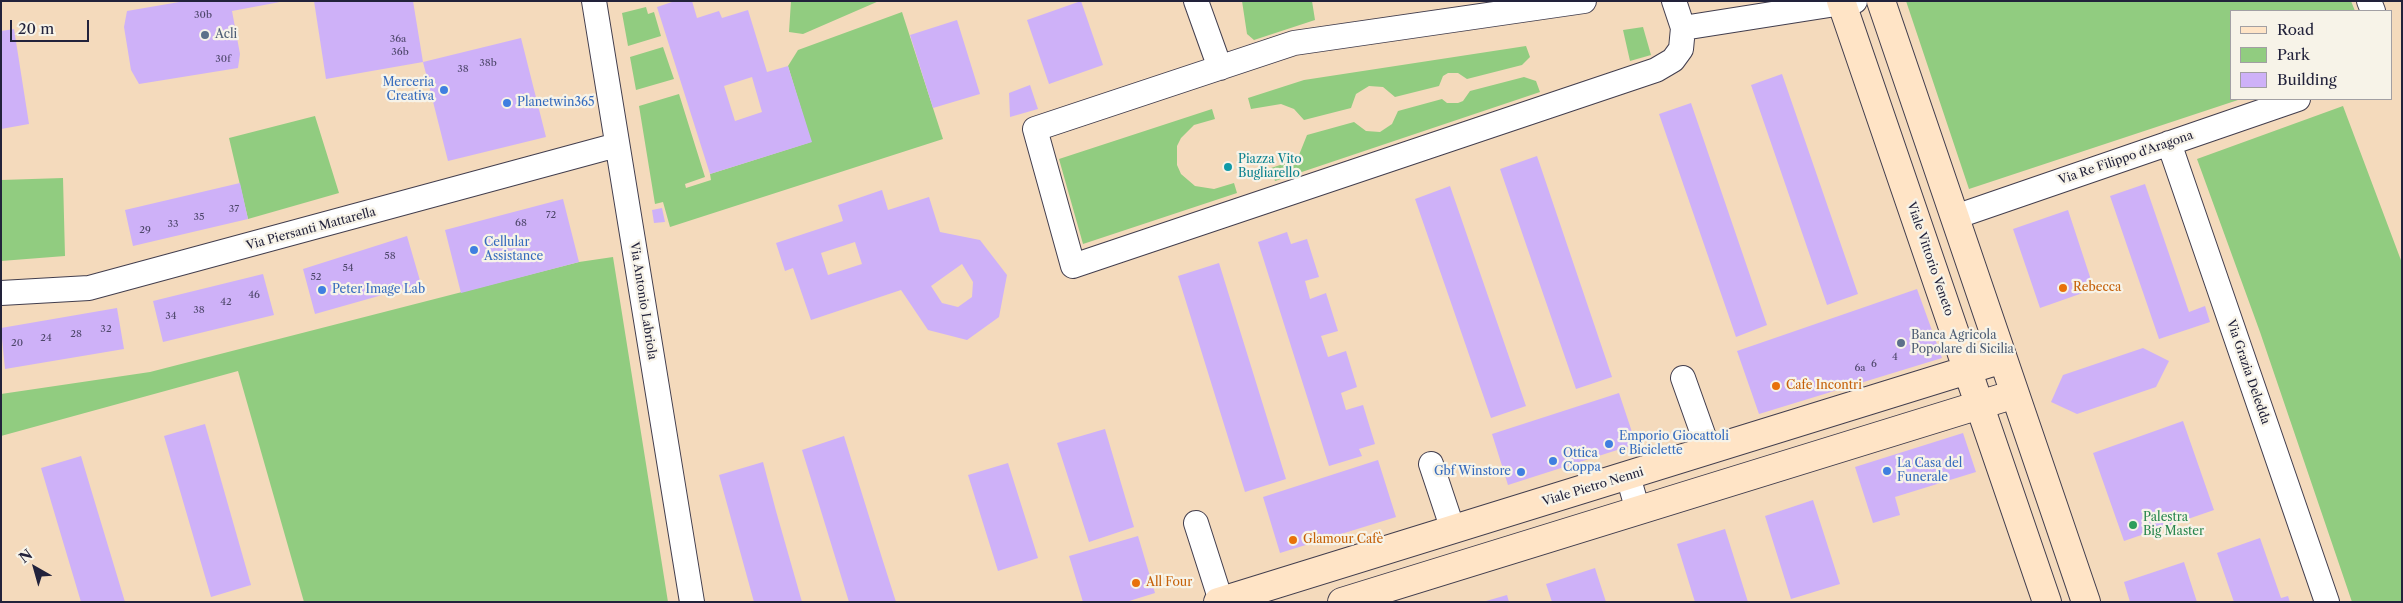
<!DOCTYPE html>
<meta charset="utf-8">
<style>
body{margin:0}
#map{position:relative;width:2403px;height:603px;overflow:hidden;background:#f4dabc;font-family:"Libre Caslon Text",serif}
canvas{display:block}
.frame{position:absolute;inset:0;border:2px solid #22223b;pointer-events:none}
.legend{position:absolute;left:2230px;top:10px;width:162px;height:90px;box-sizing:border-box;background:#f7f3e8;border:1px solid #a29fa3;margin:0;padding:6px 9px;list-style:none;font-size:15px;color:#22223b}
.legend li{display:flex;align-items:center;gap:10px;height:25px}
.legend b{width:25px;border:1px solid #a29fa3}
.north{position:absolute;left:10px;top:543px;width:50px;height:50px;-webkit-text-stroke:4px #f7f3e8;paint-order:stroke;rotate:322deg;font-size:14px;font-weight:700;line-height:20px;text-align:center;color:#22223b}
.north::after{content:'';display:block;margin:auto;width:18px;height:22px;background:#22223b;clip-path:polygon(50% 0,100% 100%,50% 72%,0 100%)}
.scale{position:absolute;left:10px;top:20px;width:79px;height:22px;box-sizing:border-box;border:2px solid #22223b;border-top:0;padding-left:6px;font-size:15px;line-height:18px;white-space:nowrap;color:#22223b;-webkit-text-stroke:4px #f7f3e8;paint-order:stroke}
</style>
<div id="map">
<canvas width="2403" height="603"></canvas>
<div class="frame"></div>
<ul class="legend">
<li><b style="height:6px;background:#ffe4c6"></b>Road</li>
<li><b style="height:14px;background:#91cc80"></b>Park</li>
<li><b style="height:14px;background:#ceb1f8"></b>Building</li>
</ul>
<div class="north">N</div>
<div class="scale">20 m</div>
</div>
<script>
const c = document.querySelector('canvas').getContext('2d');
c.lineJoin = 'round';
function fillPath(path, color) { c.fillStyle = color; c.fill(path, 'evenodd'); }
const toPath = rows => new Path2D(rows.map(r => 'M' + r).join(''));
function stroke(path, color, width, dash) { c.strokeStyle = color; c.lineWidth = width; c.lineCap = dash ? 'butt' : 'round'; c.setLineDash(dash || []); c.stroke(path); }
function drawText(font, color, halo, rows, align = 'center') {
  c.font = font + ' "Libre Caslon Text",serif'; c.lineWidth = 4.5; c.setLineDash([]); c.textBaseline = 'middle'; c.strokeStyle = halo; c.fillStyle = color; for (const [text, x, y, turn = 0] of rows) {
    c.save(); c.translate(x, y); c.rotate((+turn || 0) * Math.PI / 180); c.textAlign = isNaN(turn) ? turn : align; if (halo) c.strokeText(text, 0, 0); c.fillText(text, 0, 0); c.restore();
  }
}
const green = toPath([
 [791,1,879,1,803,34,789,32],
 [1242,1,1312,1,1315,20,1254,40,1247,34],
 [1906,1,2351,1,2355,11,2232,11,2232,99,2241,99,1969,189],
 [646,7,648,14,654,12,661,36,628,46,622,13],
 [902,12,943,139,670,227,663,202,655,204,639,106,679,94,705,177,685,184,686,188,711,180,710,174,811,142,788,66,798,50],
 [1643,27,1651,55,1630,61,1623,30],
 [1526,46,1530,57,1522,65,1467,79,1458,73,1448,73,1443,76,1439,86,1395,97,1383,87,1369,86,1356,94,1351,108,1304,120,1294,109,1281,104,1251,109,1248,98,1304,80],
 [663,47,674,79,636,90,630,57],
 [1524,77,1536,81,1540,92,1275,181,1271,168,1286,163,1299,155,1307,135,1354,122,1366,131,1380,132,1392,124,1398,111,1442,99,1447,103,1458,103,1463,101,1470,91],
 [2343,106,2402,263,2402,602,2352,602,2260,332,2197,159],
 [1212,109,1215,119,1194,125,1181,138,1177,146,1177,165,1181,174,1195,186,1214,189,1234,183,1237,193,1083,244,1059,159],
 [315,116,339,193,248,219,229,138],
 [63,178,65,256,1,261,1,180],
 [613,257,668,602,304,602,238,371,1,436,1,394,150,372,579,262]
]);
const building = toPath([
 [185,1,280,1,280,2,232,11,240,54,238,68,139,84,131,70,124,27,127,11],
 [314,1,413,1,423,62,521,38,546,137,448,161,423,62,326,79],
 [675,1,692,1,697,18,719,11,722,18,748,10,767,72,788,66,812,142,710,174,657,7],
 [752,77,762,112,735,121,724,86],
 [1081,1,1103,65,1049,84,1027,20],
 [957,20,980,94,933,108,910,35],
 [14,29,29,124,1,129,1,31],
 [1782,74,1858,294,1827,305,1751,85],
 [1030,85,1038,109,1010,117,1009,93],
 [1691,103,1767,325,1736,337,1659,114],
 [1537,156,1612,377,1576,389,1500,169],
 [240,183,248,219,133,246,125,210],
 [2145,184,2189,312,2205,306,2210,322,2159,339,2110,196],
 [1450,186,1526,406,1491,418,1415,199],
 [882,190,888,210,929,197,940,232,980,240,1007,275,999,317,967,340,928,330,901,290,811,320,793,268,785,271,776,243,843,221,838,205],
 [855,242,862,264,828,275,821,253],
 [962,264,973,282,972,297,958,307,942,303,931,286],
 [563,199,579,262,461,293,445,230],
 [662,208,665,222,654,223,652,210],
 [2068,210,2094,289,2040,308,2013,229],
 [1287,232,1291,244,1307,239,1319,277,1305,281,1310,299,1326,293,1338,331,1321,336,1328,357,1346,351,1357,387,1341,393,1346,410,1363,405,1375,444,1359,449,1362,456,1329,466,1258,242],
 [407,236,421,284,315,314,303,269],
 [1219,263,1286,479,1245,492,1178,276],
 [263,274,274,315,163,342,153,301],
 [1917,289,1942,358,1759,414,1737,351],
 [117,308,124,349,5,369,1,328],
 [2143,348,2169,361,2156,387,2077,414,2051,402,2063,375],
 [1619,393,1636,444,1508,485,1492,434],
 [2183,421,2214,510,2124,541,2093,453],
 [205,424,251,585,211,597,164,436],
 [1105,429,1134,527,1089,542,1057,443],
 [1963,433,1976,472,1895,497,1900,515,1873,523,1855,467],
 [844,436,882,558,896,602,849,602,817,498,802,450],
 [81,456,93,496,125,602,81,602,41,468],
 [1378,460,1396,517,1280,553,1263,497],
 [763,462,776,511,802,602,754,602,719,475],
 [1008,463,1038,558,998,571,968,475],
 [1813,500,1840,584,1791,599,1765,516],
 [1725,529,1748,602,1695,602,1677,544],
 [1138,536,1155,593,1126,602,1083,602,1069,556],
 [2260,538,2281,598,2288,596,2290,602,2234,602,2217,553],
 [2184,562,2197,602,2130,602,2124,582],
 [1595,568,1606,602,1552,602,1546,584],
 [1507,595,1509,602,1486,602,1486,601]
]);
const street = toPath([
 [594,1,692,602],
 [1196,1,1220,68],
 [1584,1,1294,43,1035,129,1073,266,1656,70,1673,60,1681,49,1683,28,1674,1],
 [2369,1,2373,11],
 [1683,28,1855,1],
 [2169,143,2327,602],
 [1955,217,2298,99],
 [1,293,89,288,617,145],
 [1683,378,1709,451],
 [1431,464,1453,530],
 [1628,476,1638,511],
 [1196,523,1221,601]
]);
const secondary = toPath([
 [1841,1,2047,602],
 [1881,1,2086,602],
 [1218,602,2003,359],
 [1342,602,2015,394]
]);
const markers = [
 [205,35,5,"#5c6f8a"],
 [444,90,5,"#3f7fe0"],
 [507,103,5,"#3f7fe0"],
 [1228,167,5,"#0f9aa8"],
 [474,250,5,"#3f7fe0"],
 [2063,288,5,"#e8710a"],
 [322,290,5,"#3f7fe0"],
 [1901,343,5,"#5c6f8a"],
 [1776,386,5,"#e8710a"],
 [1609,444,5,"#3f7fe0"],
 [1553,461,5,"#3f7fe0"],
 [1887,471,5,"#3f7fe0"],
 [1521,472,5,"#3f7fe0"],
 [2133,525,5,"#2e9e5b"],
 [1293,540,5,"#e8710a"],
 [1136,583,5,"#e8710a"]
];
const numberNames = [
 ["30b",203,15],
 ["36a",398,39],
 ["36b",400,52],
 ["30f",223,59],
 ["38b",488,63],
 ["38",463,69],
 ["37",234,209],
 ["72",551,215],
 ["35",199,217],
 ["68",521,223],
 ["33",173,224],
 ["29",145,230],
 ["58",390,256],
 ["54",348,268],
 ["52",316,277],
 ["46",254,295],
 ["42",226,302],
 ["38",199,310],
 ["34",171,316],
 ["32",106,329],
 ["28",76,334],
 ["24",46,338],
 ["20",17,343],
 ["4",1895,357],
 ["6",1874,364],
 ["6a",1860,368]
];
const serviceNames = [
 ["Acli",215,35],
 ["Banca Agricola",1911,336],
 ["Popolare di Sicilia",1911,350]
];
const shopNames = [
 ["Merceria",434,83,"right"],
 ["Creativa",434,97,"right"],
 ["Planetwin365",517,103],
 ["Cellular",484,243],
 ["Assistance",484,257],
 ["Peter Image Lab",332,290],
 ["Emporio Giocattoli",1619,437],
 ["e Biciclette",1619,451],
 ["Ottica",1563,454],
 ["Coppa",1563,468],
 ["La Casa del",1897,464],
 ["Funerale",1897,478],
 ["Gbf Winstore",1511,472,"right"]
];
const streetNames = [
 ["Via Re Filippo d'Aragona",2126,158,-19],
 ["Via Piersanti Mattarella",311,229,-15],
 ["Viale Vittorio Veneto",1930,259,71],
 ["Via Antonio Labriola",643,301,81],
 ["Via Grazia Deledda",2248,372,71],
 ["Viale Pietro Nenni",1593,487,-17]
];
const cultureNames = [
 ["Piazza Vito",1238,160],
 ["Bugliarello",1238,174]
];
const foodNames = [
 ["Rebecca",2073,288],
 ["Cafe Incontri",1786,386],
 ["Glamour Cafè",1303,540],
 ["All Four",1146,583]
];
const leisureNames = [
 ["Palestra",2143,518],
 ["Big Master",2143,532]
];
fillPath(green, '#91cc80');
fillPath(building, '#ceb1f8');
stroke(street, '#423e4e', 26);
stroke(secondary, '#423e4e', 30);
stroke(street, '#fff', 24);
stroke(secondary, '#ffe4c6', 28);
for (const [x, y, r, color] of markers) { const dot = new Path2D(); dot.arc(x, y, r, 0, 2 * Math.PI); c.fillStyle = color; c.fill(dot); stroke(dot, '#f7f3e8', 2); }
drawText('10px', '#4d466a', null, numberNames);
drawText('12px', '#4e5e75', '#f7f3e8', serviceNames, 'left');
drawText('12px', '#366cbe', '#f7f3e8', shopNames, 'left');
drawText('12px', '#22223b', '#f7f3e8', streetNames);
drawText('12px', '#0d838f', '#f7f3e8', cultureNames, 'left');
drawText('12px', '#c56008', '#f7f3e8', foodNames, 'left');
drawText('12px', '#27864d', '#f7f3e8', leisureNames, 'left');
</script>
